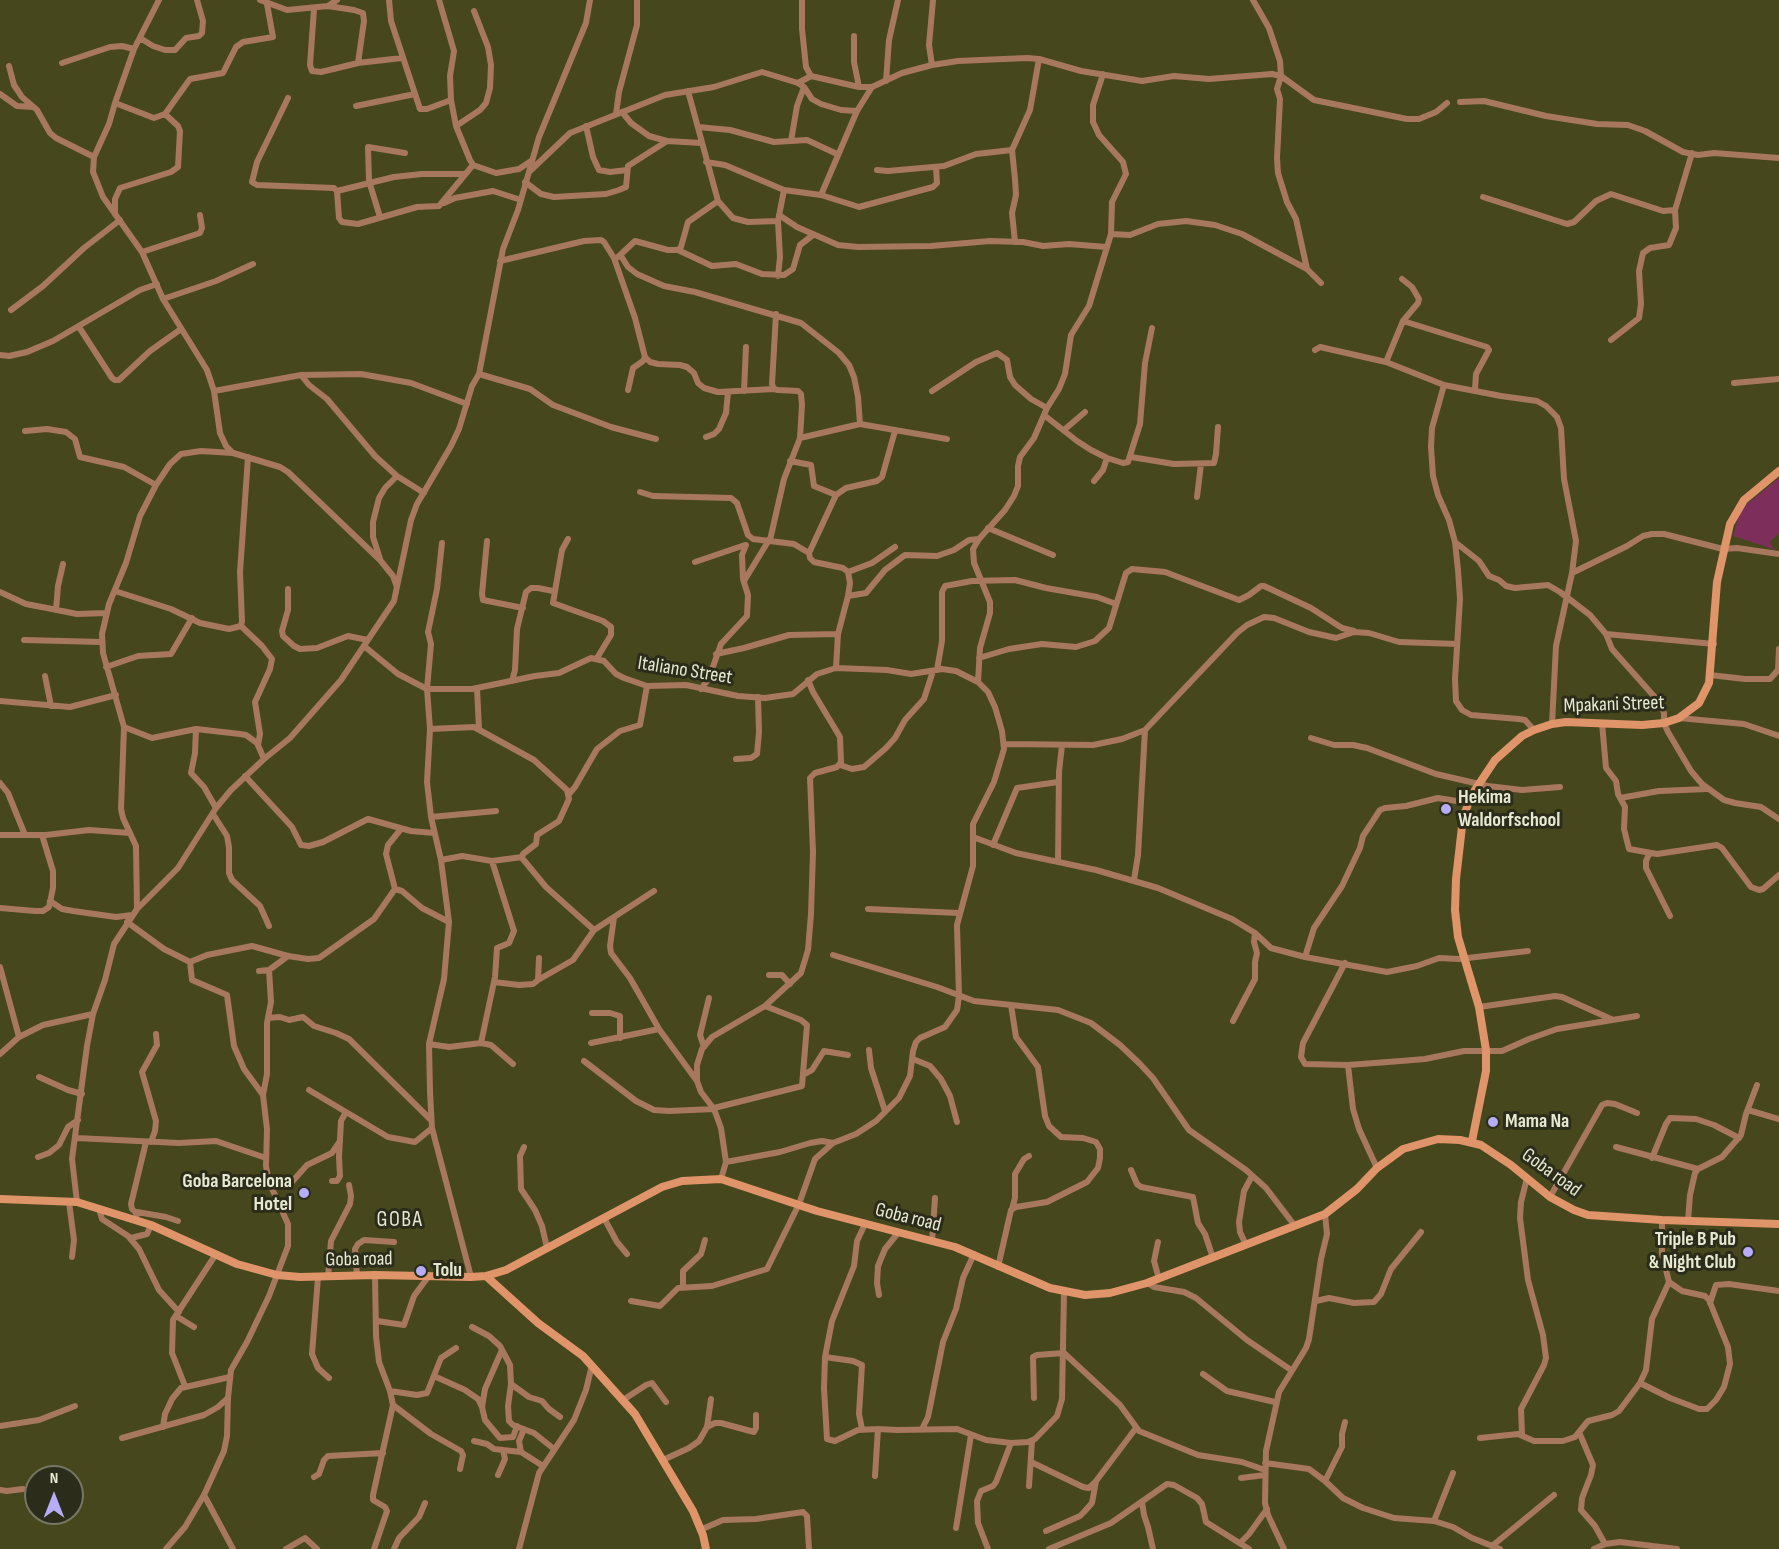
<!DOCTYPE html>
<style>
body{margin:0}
#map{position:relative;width:1779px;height:1549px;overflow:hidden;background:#46471d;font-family:"Sofia Sans Condensed",sans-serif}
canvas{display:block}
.north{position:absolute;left:24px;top:1465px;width:60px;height:60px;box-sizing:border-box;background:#2b2c1a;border:2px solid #767763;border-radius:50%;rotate:0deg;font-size:16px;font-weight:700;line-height:24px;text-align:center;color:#e7e8d1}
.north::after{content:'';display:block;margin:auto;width:21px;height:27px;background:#b6acf8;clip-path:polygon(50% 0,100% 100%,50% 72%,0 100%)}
</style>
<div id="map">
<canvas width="1779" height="1549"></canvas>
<div class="north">N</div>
</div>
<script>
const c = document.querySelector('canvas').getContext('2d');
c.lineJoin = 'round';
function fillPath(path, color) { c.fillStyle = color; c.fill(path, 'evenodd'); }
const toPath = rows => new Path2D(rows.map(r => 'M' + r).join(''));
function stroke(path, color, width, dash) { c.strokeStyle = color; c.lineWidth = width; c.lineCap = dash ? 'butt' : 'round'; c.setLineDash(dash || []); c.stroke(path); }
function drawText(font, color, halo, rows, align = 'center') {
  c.font = font + ' "Sofia Sans Condensed",sans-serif'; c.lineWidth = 6; c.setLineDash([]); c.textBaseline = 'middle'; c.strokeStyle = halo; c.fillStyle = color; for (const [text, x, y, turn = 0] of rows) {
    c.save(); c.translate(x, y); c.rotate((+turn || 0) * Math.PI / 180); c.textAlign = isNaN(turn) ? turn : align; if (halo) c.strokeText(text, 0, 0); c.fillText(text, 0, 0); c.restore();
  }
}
const green = toPath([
 [1779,478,1779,533,1770,542,1773,548,1779,551,1733,536,1741,509]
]);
const street = toPath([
 [159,0,134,49,115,103,109,124,94,157,93,172,103,197,142,252,163,299,207,370,214,391,220,433,226,446,233,453,280,467,288,472,380,560,393,576,397,587],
 [260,0,287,10,328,6,337,0],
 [389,0,391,21,420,109,427,109,451,100],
 [439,0,454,51,450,76,451,100,456,126,470,160,473,165,496,173,519,169,531,161],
 [802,0,802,29,806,67,811,76],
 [1253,0,1269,28,1280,61,1281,76,1277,89,1280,99,1277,158,1278,173,1287,202,1296,219,1307,269],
 [328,6,354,10,363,13,364,21,358,63],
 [314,9,310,65,312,71,321,72,358,63,402,58],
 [854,36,854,62,859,87],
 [140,38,153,46,165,50,175,50,186,38,199,36,202,33,203,21,197,0],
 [62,63,110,47,122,46,134,49],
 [932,65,929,45,933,0],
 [9,66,14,85,22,97,37,110,50,133,56,138,94,157],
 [886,81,889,40,898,0],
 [798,83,811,76,859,87,872,87,902,73,932,65,958,61,1027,58,1039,59,1081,71,1142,81,1174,76,1209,79,1272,74,1281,76,1314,100,1407,119,1419,119,1436,112,1447,103],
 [0,94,17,106,33,107],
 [288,98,257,162,252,182,257,185,334,188,337,191,339,218,342,222,358,224,417,207,439,206,473,165],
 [1460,102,1484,101,1546,116,1597,124,1628,125,1645,131,1683,152,1698,155,1714,153,1779,158],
 [115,103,154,118,165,114,190,79,223,73,236,47,243,42,273,37,267,4],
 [356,106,415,94],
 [622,112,631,123,649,136,667,141,701,143],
 [616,114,619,92,637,25,637,0],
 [456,126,480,110,486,103,490,88,491,65,488,47,474,11],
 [586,126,593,157,599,170,610,172,627,170],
 [698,127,730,130,774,142,807,140,837,154],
 [791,141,797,106,804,87],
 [706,162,725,165,784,190,821,195,859,207,933,187,937,183,936,167],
 [877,170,888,171,944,166,976,154,1012,150],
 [529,172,570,133,665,95,714,87,762,72,798,83,804,87,812,99,821,104,841,110,857,111],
 [525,182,541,194,554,197,606,194,619,190,626,187,628,166,667,141],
 [337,191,394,177,422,174,464,174],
 [821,195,857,111,872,87],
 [1483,197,1567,224,1574,222,1596,201,1611,194,1663,211,1675,210,1692,153],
 [718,201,733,218,748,222,778,221],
 [444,203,455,198,493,191,521,200],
 [115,214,115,199,120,188,171,172,178,167,180,131,178,126,165,114],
 [779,215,797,227,838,245,858,247,931,246,990,241,1023,242,1043,246,1069,244,1106,247],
 [380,217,369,181,368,147,405,153],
 [1111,234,1130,235,1158,224,1186,221,1215,225,1242,234,1307,269,1321,283],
 [1015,242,1012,213,1016,195,1015,179,1012,150,1030,110,1039,59],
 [678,250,712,266,736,264,762,274,784,275,793,269,800,245,813,235],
 [142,252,200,233,202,228,200,215],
 [621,256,628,267,637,274,664,286,695,292,801,323,839,353,849,365,854,377,858,397,860,424,947,439],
 [618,257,635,241,668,250,678,250,681,247,688,222,718,201,688,91],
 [500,261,584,241,601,240,604,242,614,258,635,318,645,357,643,361,633,368,628,390],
 [778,276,780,257,778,221,784,190],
 [163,299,216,281,253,264],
 [11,310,43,286,84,248,120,220],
 [1403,321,1487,347,1489,350,1476,374,1475,390],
 [79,327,112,378,115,380,119,380,150,351,181,329],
 [1611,340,1639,318,1641,304,1639,271,1643,253,1650,248,1669,245,1676,228,1675,210],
 [1315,350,1320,347,1386,362,1444,385,1501,396,1537,401,1546,406,1557,417,1561,428,1564,479,1576,541,1572,573,1556,646,1552,724],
 [0,355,9,356,27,352,53,341,140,290,157,284],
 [645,357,650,362,658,364,680,365,687,367,694,373,698,383,704,388,718,392,774,389],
 [1386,362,1403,321,1418,303,1419,299,1412,287,1402,279],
 [479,374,530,389,553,405,611,427,656,439],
 [301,375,309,385,327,399,375,456,397,476,424,493],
 [1734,383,1779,379],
 [1444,385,1432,428,1431,447,1433,476,1438,495,1449,520,1455,542,1458,570,1460,599,1455,679,1456,701,1462,710,1471,715,1519,719,1525,720,1534,730],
 [214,391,301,375,361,374,411,383,467,404],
 [744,391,746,347],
 [932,391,976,362,997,353,1007,360,1010,377,1015,385,1031,399,1047,408],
 [1044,415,1077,441,1091,450,1107,458,1123,463,1128,462,1140,424,1145,363,1152,328],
 [1064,430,1085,412],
 [25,431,47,429,66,432,75,439,80,457,124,467,156,485],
 [706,437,714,434,719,429,726,413,728,392],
 [800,438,860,424],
 [1131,457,1174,464,1214,463,1216,454,1218,427],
 [790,461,811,465,814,486,836,495],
 [1094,481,1103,470,1107,458],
 [640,492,653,496,731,498,737,503,748,535,753,539,794,544,809,553,810,558,814,562,843,568,848,572,850,583,848,596,838,634,836,668],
 [1197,497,1201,464],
 [988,528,1053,555],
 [568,539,562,550,553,603,603,621,611,627,611,635,597,658],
 [770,540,784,479,800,438,802,405,801,394,798,391,778,390,774,389,772,384,776,314],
 [487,541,482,594,483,600,523,608],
 [1455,542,1479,561,1489,576,1499,580,1506,586,1515,588,1548,585,1560,592,1590,615,1606,634,1612,649,1660,703,1664,713,1664,723,1668,732,1691,771,1702,784,1724,800,1735,803,1761,807,1779,819],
 [442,543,437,589,428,632,431,644,427,689,430,729,427,782,431,817,441,860,449,922,444,979,429,1044,430,1092,432,1128,471,1277],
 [809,553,836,495,846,488,877,481,882,477,895,431],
 [380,559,373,537,373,522,379,498,385,488,397,476],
 [695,562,745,545],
 [848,572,872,563,895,547],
 [1572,573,1627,546,1643,536,1652,534,1664,534,1723,549,1737,548,1779,554],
 [744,581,769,540],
 [288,589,288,610,282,631,283,636,294,646,300,649,317,648,348,636,368,640],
 [115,591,171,609,200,623,229,629,241,626,242,621,240,572,248,457],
 [0,592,26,604,47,608,77,614,107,613],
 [848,596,866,593,885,570,905,555,937,556,954,550,969,540,979,539],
 [56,610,58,586,63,564],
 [241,626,262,646,272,659,270,669,255,702,260,734,258,745],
 [1606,634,1714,644],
 [24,640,101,642],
 [364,646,398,674,427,689,472,689,535,676,559,673,591,658,604,661,616,674,624,678,647,686,686,685,738,696,765,698,793,694,817,674,836,668,887,670,911,674,942,669,956,671,978,682,988,692,995,707,1002,731,1004,749,994,782,973,824,973,866,957,925,959,996,957,1010,945,1027,920,1038,916,1042,913,1051,910,1076,899,1098,876,1121,856,1134,833,1143,815,1159,799,1204,767,1269,712,1286,678,1288,660,1306,631,1301],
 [716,654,744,648,789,635,838,634],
 [979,658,1009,649,1042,644,1076,647,1095,641,1109,628,1126,573,1132,569,1165,572,1239,600,1249,595,1261,586,1264,586,1311,608,1342,628,1354,631],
 [106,667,138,656,171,654,192,618],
 [937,670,942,641,942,592,945,586,972,581,1015,580,1046,588,1097,597,1116,604],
 [1710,675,1745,679,1770,679,1778,670,1779,649],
 [45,676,51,706],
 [512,681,515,670,517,629,526,592,531,588,538,588,553,591],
 [978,682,980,648,990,613,990,602,974,563,973,549,979,539,1005,510,1014,496,1018,486,1018,466,1020,457,1034,438,1047,408,1059,389,1065,374,1071,335,1089,306,1111,234,1112,202,1126,174,1123,162,1099,135,1093,122,1093,105,1103,74],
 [477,688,479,729],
 [701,689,709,678,721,644,747,616,748,595,743,579,742,555,746,545],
 [0,701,70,707,116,695],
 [1679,718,1744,724,1779,736],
 [1602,723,1606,768,1616,781,1618,794,1625,807,1624,829,1629,849,1657,854,1717,845,1722,848,1751,887,1759,890,1763,889,1779,875],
 [124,727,152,738,196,729,240,734,246,735,257,743,264,759],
 [196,729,195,753,191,773,204,787,216,808],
 [430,729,474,727,534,760,567,790,569,799,559,821,537,835,536,844,523,854,522,858,546,887,594,930],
 [1311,738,1334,745,1353,745,1367,748,1436,774,1488,786,1522,790,1560,787],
 [1004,744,1093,745,1122,739,1145,730,1237,633,1247,625,1264,617,1274,618,1309,632,1336,638,1354,632,1369,633,1399,642,1457,644],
 [736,759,751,758,757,754,759,732,758,697],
 [840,765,852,769,864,767,886,748,895,738,905,720,924,699,933,671],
 [245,776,292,827,301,845,309,846,323,842,368,819,411,831,434,833],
 [0,783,8,793,25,835],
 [569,794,575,787,597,749,620,731,640,725,647,686],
 [1620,798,1659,791,1707,789],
 [213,814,227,836,229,847,229,873,232,880,260,906,269,926],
 [431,817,496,811],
 [0,835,46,835,89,830,130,833],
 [973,837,1016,853,1096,870,1158,888,1232,919,1255,933,1271,948,1305,957,1387,972,1417,966,1439,958,1459,959,1528,951],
 [993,845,1017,788,1058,782],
 [1649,854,1646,861,1646,868,1670,916],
 [441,860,462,856,492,861,522,857],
 [1058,862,1059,772,1062,745],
 [1134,880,1138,855,1145,730],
 [395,889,386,854,388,845,401,829],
 [50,901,62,909,73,911,116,917,132,915],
 [0,908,35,911,43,911,49,907,53,888,53,871,42,835],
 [137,909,136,846,123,818,121,809,124,727,103,653,102,634,109,604,126,563,140,516,156,485,170,464,181,454,201,451,233,453],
 [868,909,959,913],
 [614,917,610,946,611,953,630,978,659,1029,697,1081],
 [127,922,164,949,190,962,207,955,252,946,288,956,308,959,319,958,374,919,395,889,402,891,422,908,449,922],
 [833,955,937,987,974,1001,1058,1010,1091,1023,1120,1045,1140,1064,1153,1078,1189,1130,1246,1170,1266,1188,1295,1226],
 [1305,957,1314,928,1342,886,1360,848,1363,836,1380,810,1385,808,1406,806,1438,798,1469,803],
 [190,962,192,980,227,995,234,1046,244,1069,263,1095],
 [1345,963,1303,1043,1301,1057,1305,1064,1348,1065,1401,1061,1425,1059,1464,1051,1502,1051,1529,1039,1557,1029,1637,1016],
 [0,967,19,1037],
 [259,971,269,970,288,956],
 [769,975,782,975,790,984],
 [538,980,573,960,594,930,654,891],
 [494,982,519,985,533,984,538,980,539,958],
 [1479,1007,1555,996,1562,997,1611,1019],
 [592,1013,610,1013,620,1016,620,1038],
 [268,1018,280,1017,289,1020,303,1017,314,1026,336,1033,349,1039,431,1120],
 [1233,1021,1255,979,1255,962,1257,953,1254,942,1255,933],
 [481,1043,495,977,497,948,509,943,514,931,492,861],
 [591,1043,659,1029],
 [429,1044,449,1047,481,1043,491,1045,513,1064],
 [704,1047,700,1035,709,998],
 [869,1050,871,1068,885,1111],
 [0,1054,19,1037,43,1025,93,1014],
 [913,1059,930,1066,941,1079,950,1096,957,1122],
 [584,1061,636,1101,654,1110,669,1111,714,1109],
 [1348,1065,1353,1109,1359,1129,1377,1168],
 [803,1075,812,1070,824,1051,848,1055],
 [39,1077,68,1090,82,1094],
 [309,1090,388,1137,415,1142,432,1128],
 [714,1108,802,1086,807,1025,801,1020,765,1006],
 [1748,1110,1779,1119],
 [76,1138,179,1143,216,1141,266,1158],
 [151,1142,155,1131,156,1121,142,1072,157,1045,156,1034],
 [524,1147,520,1156,521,1189,535,1210,542,1226,547,1248],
 [1616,1147,1698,1169],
 [38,1157,49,1153,59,1145,68,1127,78,1120],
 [1652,1158,1666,1124,1670,1118,1696,1119,1714,1125,1739,1138],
 [726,1162,780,1152,810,1143,822,1141,833,1143],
 [1131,1170,1137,1184,1141,1187,1193,1197,1198,1223,1205,1234,1213,1258],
 [721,1179,726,1162,721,1128,714,1109,701,1092,697,1081,697,1065,702,1049,712,1037,765,1006,801,973,808,950,811,914,813,852,810,778,815,773,837,767,841,762,840,737,813,692,808,680],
 [332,1181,337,1181,340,1176,339,1157,341,1121,346,1112],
 [272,1188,291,1183,307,1165,332,1153,340,1141],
 [1550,1197,1602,1105,1607,1103,1615,1104,1637,1113],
 [69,1202,74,1240,72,1257],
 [77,1202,72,1159,87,1046,93,1014,105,980,114,944,137,909,178,868,216,808,231,790,264,759,290,738,341,680,394,601,411,520,417,504,451,446,459,429,472,386,479,374,503,249,518,210,539,137,586,23,590,0],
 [99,1209,102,1219,128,1236,139,1249,159,1290,179,1312],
 [1012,1209,1015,1198,1015,1174,1024,1159,1029,1156],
 [137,1212,166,1217,178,1221],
 [604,1218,617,1242,627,1254],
 [135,1220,137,1214,132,1209,131,1204,146,1142],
 [1688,1221,1690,1195,1695,1173,1698,1169,1722,1157,1741,1135,1746,1114,1757,1085],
 [865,1224,857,1241,854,1266,832,1321,825,1357,824,1388,827,1439,835,1441,858,1430,878,1429,897,1430,957,1429,986,1440,1011,1443,1028,1442,1035,1439,1057,1416,1062,1399,1064,1292],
 [131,1238,147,1234,151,1225],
 [932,1241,935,1198],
 [1158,1242,1154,1261,1159,1279],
 [1246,1245,1240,1232,1239,1222,1244,1191,1252,1176],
 [998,1267,1011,1210,1016,1207,1047,1202,1087,1182,1098,1168,1100,1158,1100,1149,1096,1142,1083,1138,1061,1137,1049,1126,1045,1116,1038,1067,1016,1037,1011,1005],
 [357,1276,355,1249,358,1244,364,1240,394,1242],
 [318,1277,312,1354,318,1368,329,1378],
 [328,1277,331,1241,350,1204,351,1196,349,1185],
 [1147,1283,1154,1287,1184,1292,1196,1298,1247,1340,1291,1370],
 [683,1287,683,1271,701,1254,705,1240],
 [879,1295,877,1283,878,1266,885,1249,898,1233],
 [1316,1301,1329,1298,1354,1303,1374,1302,1381,1294,1391,1269,1421,1232],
 [1710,1303,1716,1285,1729,1284,1779,1291],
 [176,1316,194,1327],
 [377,1321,404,1325,414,1296,428,1277],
 [472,1327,489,1336,500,1346,510,1365,511,1384,529,1397,542,1401,549,1409,560,1417],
 [502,1350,485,1389,482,1407,485,1420,500,1438,513,1437,517,1426],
 [825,1357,853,1361,862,1365,859,1414,862,1429],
 [1203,1374,1227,1391,1275,1402],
 [434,1376,465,1390,478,1399,482,1407],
 [1640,1383,1670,1398,1699,1409,1707,1409,1716,1400,1724,1387,1730,1364,1728,1347,1709,1300,1705,1296,1682,1291,1669,1282,1662,1254,1662,1220],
 [511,1384,508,1406,509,1421,513,1425,534,1433,554,1449],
 [185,1386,172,1353,173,1320,216,1254],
 [390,1391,417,1395,427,1393,441,1358,456,1348],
 [1034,1398,1033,1357,1037,1355,1064,1353,1120,1405,1139,1431,1198,1455,1242,1462,1265,1470],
 [623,1400,646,1385,652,1383,666,1402],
 [393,1405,431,1434,461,1451,463,1455,460,1469],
 [0,1426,39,1420,75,1406],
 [163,1427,165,1414,172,1399,181,1388,230,1377],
 [707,1427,715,1423,721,1423,754,1432,756,1428,756,1415],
 [922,1429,928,1417,943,1342,956,1309,963,1278,974,1254],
 [1579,1432,1593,1465,1591,1475,1582,1498,1581,1510,1595,1526,1605,1544],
 [1522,1434,1521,1409,1544,1365,1546,1358,1543,1335,1528,1280,1520,1218,1521,1202,1527,1178],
 [122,1438,204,1415,218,1407,228,1398],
 [1480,1438,1518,1434,1534,1441,1563,1441,1575,1437,1588,1421,1612,1415,1619,1411,1640,1383,1646,1370,1652,1319,1669,1282],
 [474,1441,487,1444,494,1449,521,1452,543,1466],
 [521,1452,519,1441,524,1429],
 [663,1460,689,1448,699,1441,707,1427,711,1399],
 [1031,1462,1083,1487,1089,1488,1096,1481,1136,1428],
 [1265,1463,1309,1469,1325,1481,1343,1498,1363,1508,1394,1518,1434,1521,1453,1527,1472,1538,1500,1549],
 [498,1475,505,1459,503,1450],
 [875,1476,878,1429],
 [314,1477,319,1474,324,1460,328,1456,383,1453],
 [1241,1478,1265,1475],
 [1325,1481,1342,1447,1342,1434,1345,1422],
 [1029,1486,1032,1441],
 [0,1490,7,1491,23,1489],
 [204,1495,233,1549],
 [1142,1502,1144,1515,1148,1527,1153,1549],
 [1434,1521,1453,1473],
 [956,1528,971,1435],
 [700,1530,723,1520,756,1519,803,1512,807,1516,809,1549],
 [1046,1531,1080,1516,1084,1512,1092,1503,1096,1481],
 [1240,1543,1249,1534,1267,1509],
 [1492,1546,1554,1495],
 [166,1549,185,1527,204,1495,224,1451,227,1436,228,1398,231,1370,247,1342,269,1296,288,1246,288,1224,269,1182,266,1166,267,1129,263,1095,267,1074,267,1023,271,1002,269,970],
 [286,1549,305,1538,317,1549],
 [374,1549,387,1511,385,1507,373,1500,373,1495,393,1405,390,1391,379,1362,376,1336,375,1275],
 [394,1549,399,1538,419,1517,425,1503],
 [519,1549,539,1473,574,1420,586,1390,592,1365],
 [988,1549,978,1523,977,1501,981,1491,993,1486,996,1482,1011,1443],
 [1049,1549,1111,1523,1167,1484,1174,1485,1197,1498,1202,1504,1206,1522,1249,1549],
 [1284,1549,1268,1515,1265,1503,1266,1451,1279,1392,1306,1348,1309,1339,1321,1259,1327,1234,1325,1214],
 [1594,1549,1605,1544,1620,1542,1677,1549]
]);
const secondary = toPath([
 [1472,1141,1486,1071,1486,1050,1479,1007,1458,937,1455,910,1456,879,1463,818,1471,796,1495,760,1522,736,1534,730,1552,724,1566,722,1642,725,1664,723,1679,718,1699,703,1709,683,1717,582,1730,524,1744,500,1779,471],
 [0,1199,77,1202,151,1225,237,1264,277,1275,300,1277,375,1275,471,1277,486,1276,506,1270,662,1187,682,1181,721,1179,817,1211,955,1247,1050,1288,1085,1295,1110,1293,1147,1283,1325,1214,1357,1189,1377,1168,1403,1149,1438,1139,1460,1140,1481,1145,1511,1165,1550,1197,1574,1210,1588,1215,1662,1220,1779,1224],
 [486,1276,538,1323,583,1356,635,1414,693,1511,703,1535,706,1549]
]);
const markers = [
 [1446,809,6,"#b6acf8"],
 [1493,1122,6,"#b6acf8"],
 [304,1193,6,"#b6acf8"],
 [1748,1252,6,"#b6acf8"],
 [421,1271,6,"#b6acf8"]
];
const streetNames = [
 ["Italiano Street",685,671,9],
 ["Mpakani Street",1614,705,-2],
 ["Goba road",1551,1173,36],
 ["Goba road",908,1218,14],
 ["Goba road",359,1260,-1]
];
const poiNames = [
 ["Hekima",1458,798],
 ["Waldorfschool",1458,821],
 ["Mama Na",1505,1122],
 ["Goba Barcelona",292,1182,"right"],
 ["Hotel",292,1205,"right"],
 ["Triple B Pub",1736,1240,"right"],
 ["& Night Club",1736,1263,"right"],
 ["Tolu",433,1271]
];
const quarterNames = [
 ["GOBA",400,1220]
];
fillPath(green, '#7e2e5a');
stroke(street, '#a8785e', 6);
stroke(secondary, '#df946a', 8);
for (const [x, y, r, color] of markers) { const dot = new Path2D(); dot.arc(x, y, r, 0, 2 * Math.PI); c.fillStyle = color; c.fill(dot); stroke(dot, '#2b2c1a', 2); }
drawText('20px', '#e7e8d1', '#2b2c1a', streetNames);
drawText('bold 20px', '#e7e8d1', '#2b2c1a', poiNames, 'left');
c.letterSpacing = '1.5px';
drawText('22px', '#e7e8d1', '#2b2c1a', quarterNames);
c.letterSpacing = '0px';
</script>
